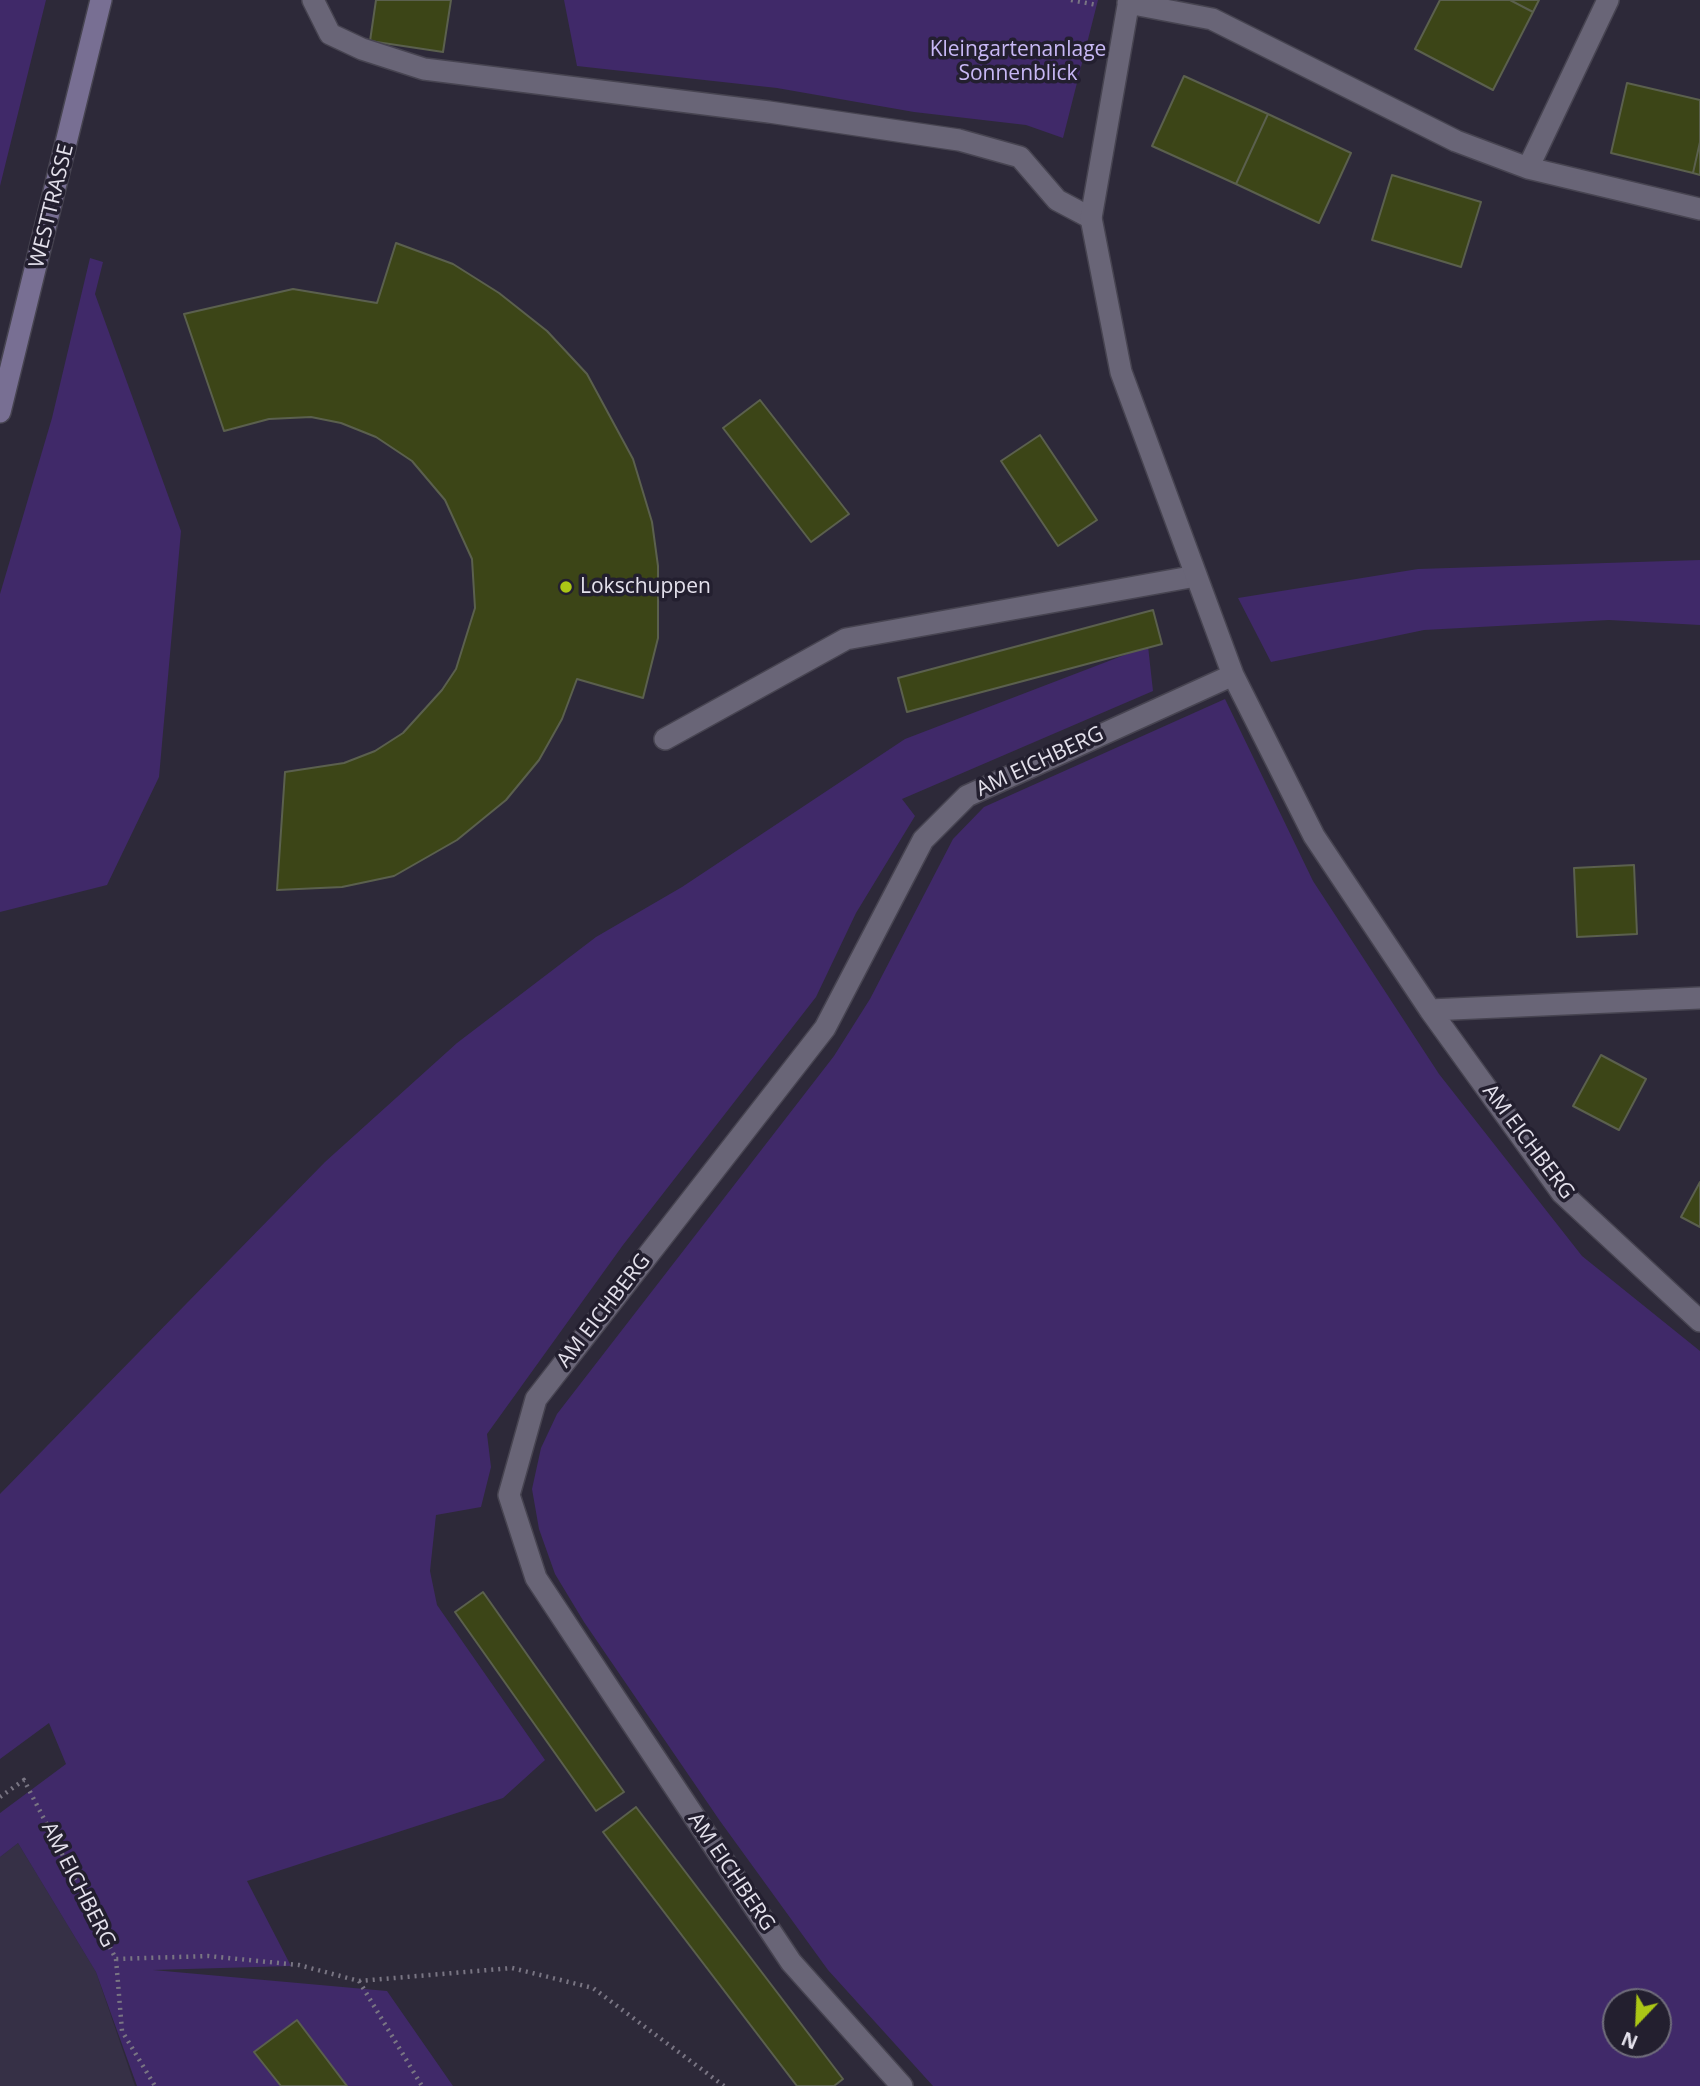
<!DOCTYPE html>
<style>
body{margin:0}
#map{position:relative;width:1700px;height:2086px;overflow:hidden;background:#2d2939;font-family:"Open Sans",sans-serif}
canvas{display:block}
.north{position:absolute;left:1602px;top:1988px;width:70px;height:70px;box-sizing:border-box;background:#231f2f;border:2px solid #706d7b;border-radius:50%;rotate:203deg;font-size:19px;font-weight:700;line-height:28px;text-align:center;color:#e4e1ec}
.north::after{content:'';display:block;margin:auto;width:24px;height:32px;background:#abc616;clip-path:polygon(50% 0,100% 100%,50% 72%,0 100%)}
</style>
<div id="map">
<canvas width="1700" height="2086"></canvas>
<div class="north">N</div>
</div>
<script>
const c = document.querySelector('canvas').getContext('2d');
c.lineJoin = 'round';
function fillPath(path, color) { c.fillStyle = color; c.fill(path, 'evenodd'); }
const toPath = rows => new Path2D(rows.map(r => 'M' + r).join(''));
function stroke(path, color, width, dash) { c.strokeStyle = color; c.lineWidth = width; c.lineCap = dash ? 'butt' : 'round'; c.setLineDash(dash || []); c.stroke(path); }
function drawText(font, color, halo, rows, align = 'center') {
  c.font = font + ' "Open Sans",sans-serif'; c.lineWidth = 7; c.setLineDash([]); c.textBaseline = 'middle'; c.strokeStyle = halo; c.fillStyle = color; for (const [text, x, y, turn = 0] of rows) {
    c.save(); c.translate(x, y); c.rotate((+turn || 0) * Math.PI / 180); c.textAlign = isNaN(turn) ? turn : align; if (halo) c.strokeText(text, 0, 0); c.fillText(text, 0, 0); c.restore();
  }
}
const built = toPath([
 [18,1843,96,1972,135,2086,0,2086,0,1857]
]);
const green = toPath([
 [0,0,46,0,0,186],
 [564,0,1098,0,1063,138,1026,125,914,112,777,88,577,66],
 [90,258,103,262,95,294,181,531,159,777,107,885,0,912,0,594,52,418],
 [1700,560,1700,625,1609,620,1424,630,1271,662,1238,598,1418,569],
 [1148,646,1153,691,902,799,915,816,856,913,816,997,623,1245,487,1434,491,1467,481,1507,436,1515,430,1571,437,1605,545,1760,503,1798,247,1881,291,1966,153,1970,387,1991,453,2086,137,2086,96,1972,18,1843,0,1857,0,1813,66,1764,49,1723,0,1759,0,1494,325,1162,457,1043,596,937,682,887,905,739],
 [1225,699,1313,881,1439,1074,1582,1256,1700,1351,1700,2086,933,2086,828,1970,720,1821,584,1622,555,1574,539,1529,532,1489,541,1448,557,1414,834,1056,870,999,953,839,984,807],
 [1616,2002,1658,2002,1658,2044,1616,2044]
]);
const building = toPath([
 [376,0,451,0,443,52,370,41,376,0],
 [1440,0,1510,0,1533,12,1493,90,1415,49,1440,0],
 [1510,0,1539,0,1533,12,1510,0],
 [1184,76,1268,114,1236,184,1152,146,1184,76],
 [1627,83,1700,100,1700,142,1693,173,1611,153,1627,83],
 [1268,114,1351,153,1319,223,1236,184,1268,114],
 [1700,142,1700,175,1693,173,1700,142],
 [1392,175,1481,202,1461,267,1372,240,1392,175],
 [396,243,453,264,499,293,547,331,587,374,633,459,652,522,658,566,658,638,643,698,577,679,562,719,539,760,506,800,457,840,394,876,342,887,277,890,285,772,344,763,375,751,403,733,442,690,456,669,475,608,472,559,445,500,412,461,376,437,341,423,311,417,269,419,224,431,184,314,293,289,377,303,396,243],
 [760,400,849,514,811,542,723,428,760,400],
 [1040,435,1097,520,1058,546,1001,461,1040,435],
 [1153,610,1162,644,907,712,898,678,1153,610],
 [1634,865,1637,934,1577,937,1574,868,1634,865],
 [1601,1055,1646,1079,1619,1130,1573,1106,1601,1055],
 [1700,1182,1700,1227,1681,1217,1700,1182],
 [483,1592,624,1792,596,1811,455,1612,483,1592],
 [636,1807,843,2079,834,2086,797,2086,603,1832,636,1807],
 [297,2020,347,2086,281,2086,254,2052,297,2020]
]);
const path = toPath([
 [1071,0,1097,5],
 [0,1797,24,1780,116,1959,208,1956,299,1965,359,1981,512,1968,593,1988,724,2086],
 [116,1959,122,2031,155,2086],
 [359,1981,422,2086]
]);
const service = toPath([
 [313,0,330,34,362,49,424,69,769,112,959,140,1020,157,1057,200,1091,218],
 [665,739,846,639,1196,576]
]);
const minor = toPath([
 [1128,3,1212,19,1456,141,1528,168,1608,0],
 [1528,168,1700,209],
 [1233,675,1314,836,1430,1010,1562,1193,1700,1321],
 [1430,1010,1700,998],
 [902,2086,791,1962,616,1699,536,1578,509,1495,536,1399,825,1028,923,840,967,796,1233,675,1121,372,1091,218,1129,0]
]);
const secondary = toPath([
 [0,412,101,0]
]);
const markers = [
 [566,587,7,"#abc616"]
];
const parkNames = [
 ["Kleingartenanlage",1018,50],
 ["Sonnenblick",1018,74]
];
const streetNames = [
 ["WESTTRASSE",52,206,-76],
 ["AM EICHBERG",1040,762,-25],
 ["AM EICHBERG",1528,1142,53],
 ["AM EICHBERG",604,1311,-52],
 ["AM EICHBERG",731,1872,56],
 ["AM EICHBERG",78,1885,63]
];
const poiNames = [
 ["Lokschuppen",580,587]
];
fillPath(built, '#363046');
fillPath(green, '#402969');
fillPath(building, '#3c4517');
stroke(building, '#5b604e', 2);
stroke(service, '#474451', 24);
stroke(minor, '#474451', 24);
stroke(secondary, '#474451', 24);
stroke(path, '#797583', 4.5, [2, 5]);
stroke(service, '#696577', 21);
stroke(minor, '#696577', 21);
stroke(secondary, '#786f93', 21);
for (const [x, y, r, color] of markers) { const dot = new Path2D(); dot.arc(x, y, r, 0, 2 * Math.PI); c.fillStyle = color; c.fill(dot); stroke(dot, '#231f2f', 2.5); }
drawText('21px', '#c8b8f5', '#231f2f', parkNames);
drawText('21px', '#e4e1ec', '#231f2f', streetNames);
drawText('21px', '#e4e1ec', '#231f2f', poiNames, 'left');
</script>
